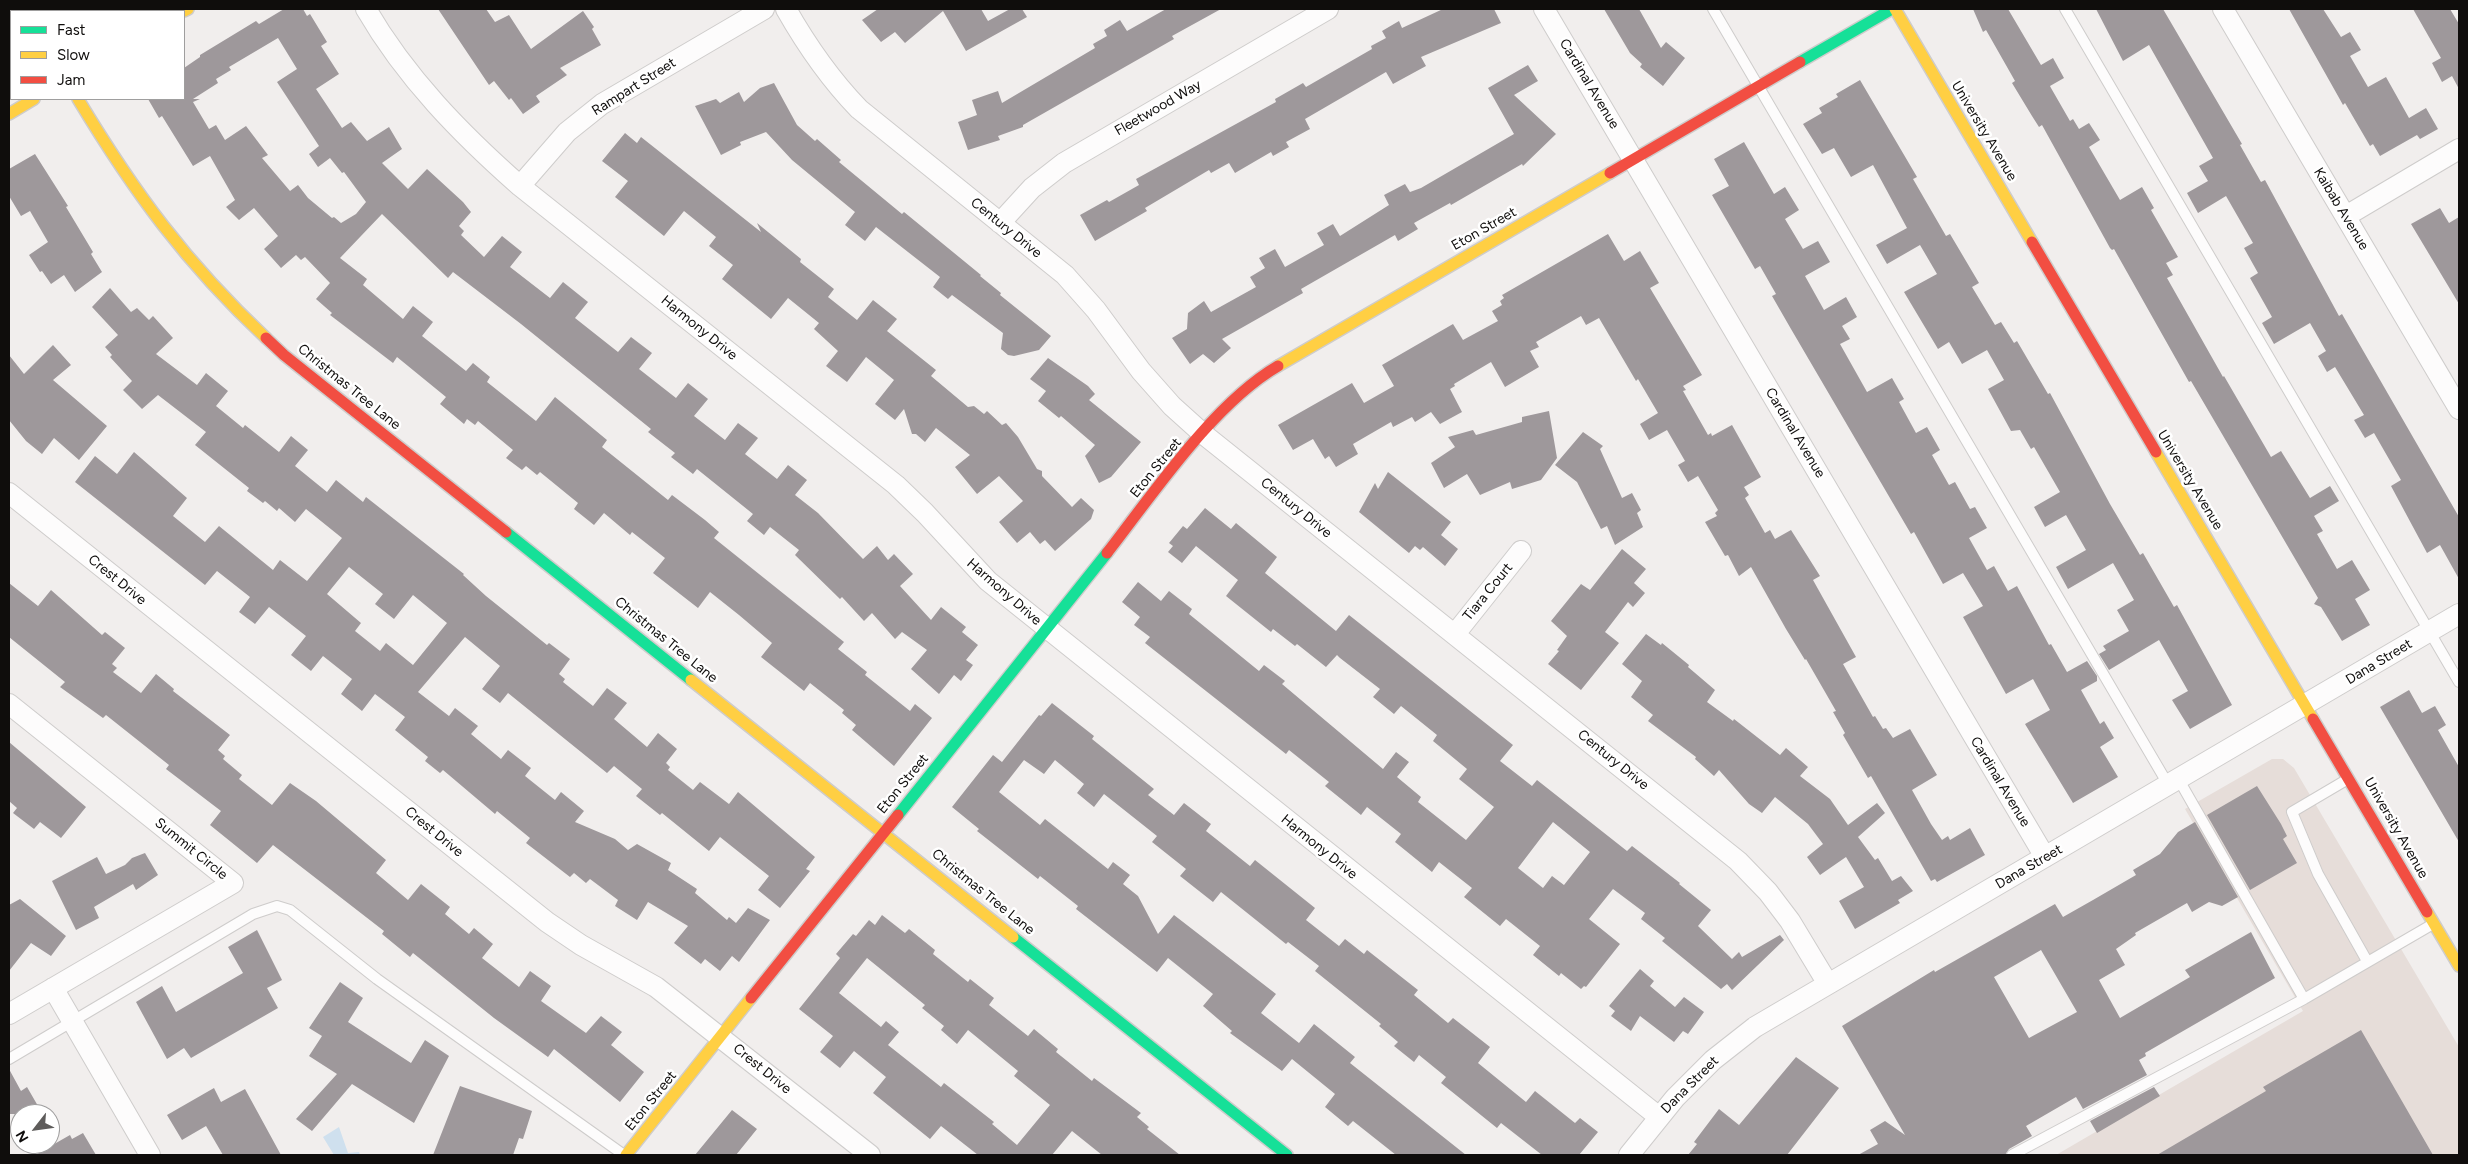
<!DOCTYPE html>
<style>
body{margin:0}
#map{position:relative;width:2468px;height:1164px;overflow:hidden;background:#f1eeed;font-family:Figtree,sans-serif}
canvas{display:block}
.frame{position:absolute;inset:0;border:10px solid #0f0d0c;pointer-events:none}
.legend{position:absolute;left:10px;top:10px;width:175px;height:90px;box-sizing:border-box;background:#fff;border:1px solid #9f9e9e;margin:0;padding:6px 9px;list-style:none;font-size:15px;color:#0f0d0c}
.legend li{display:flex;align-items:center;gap:10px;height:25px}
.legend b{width:25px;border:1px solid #9f9e9e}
.north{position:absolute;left:10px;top:1104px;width:50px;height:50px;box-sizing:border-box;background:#fff;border:1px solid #9f9e9e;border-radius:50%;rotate:240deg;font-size:14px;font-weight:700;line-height:20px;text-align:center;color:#0f0d0c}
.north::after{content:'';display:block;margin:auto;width:18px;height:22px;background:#5e5c5b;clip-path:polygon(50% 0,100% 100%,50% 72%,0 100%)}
</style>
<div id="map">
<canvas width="2468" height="1164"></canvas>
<div class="frame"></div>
<ul class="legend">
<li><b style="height:6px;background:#16e098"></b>Fast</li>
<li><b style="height:6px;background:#ffcf43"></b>Slow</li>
<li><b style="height:6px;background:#f24e42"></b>Jam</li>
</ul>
<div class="north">N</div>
</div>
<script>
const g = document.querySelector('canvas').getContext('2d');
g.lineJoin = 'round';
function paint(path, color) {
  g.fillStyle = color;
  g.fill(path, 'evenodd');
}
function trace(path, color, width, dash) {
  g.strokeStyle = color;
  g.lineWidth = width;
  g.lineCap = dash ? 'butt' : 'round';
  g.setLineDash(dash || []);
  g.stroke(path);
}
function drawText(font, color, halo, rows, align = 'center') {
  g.font = font + ' Figtree,sans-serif';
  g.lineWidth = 5;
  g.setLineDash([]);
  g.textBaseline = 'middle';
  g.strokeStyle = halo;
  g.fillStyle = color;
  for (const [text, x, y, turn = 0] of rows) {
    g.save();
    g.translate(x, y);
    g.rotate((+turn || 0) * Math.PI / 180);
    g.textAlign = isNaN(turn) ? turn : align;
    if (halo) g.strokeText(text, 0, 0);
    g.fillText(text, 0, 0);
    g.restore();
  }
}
const built = new Path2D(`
 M2272,759H2283L2294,768L2459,1047V1155H2056L2303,1011L2185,809Z`);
const water = new Path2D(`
 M339,1127L348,1153L359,1152L360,1155H334L323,1137Z`);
const building = new Path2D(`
 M284,9H303L307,16L310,14L327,42L321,46L339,74L316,89L342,128L351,122L367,141L389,127L402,149L382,163L408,189L427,169L463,202L471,212L459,226L464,231L461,235L484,257L502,236L522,252L510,267L550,298L563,282L588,302L575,318L618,352L631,337L652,353L639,369L676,398L688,383L708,399L694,416L725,440L738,423L758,438L745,454L777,479L788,465L807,480L795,495L818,513L863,559L877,546L888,560L894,554L913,574L900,586L931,620L941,607L966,627L962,632L978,645L966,660L973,665L961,681L954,675L939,694L911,669L927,650L902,632L895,639L872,613L864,621L842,597L840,599L795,555L799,550L770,527L764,535L747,521L753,514L697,469L693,474L671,457L675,453L648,432L651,429L521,324L453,272L448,278L382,214L340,258L367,279L363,285L403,319L413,306L433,322L422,336L466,371L473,363L490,377L487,382L536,421L555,397L607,440L602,447L668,500L672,495L705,520L719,532L714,538L844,642L838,649L867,672L865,675L910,711L915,704L932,718L894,766L852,730L856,725L842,713L844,710L810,683L804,691L761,657L772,643L739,615L710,592L698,608L653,573L665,558L632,532L630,535L604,513L594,525L574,509L578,503L540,472L537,475L526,466L522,470L506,458L513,450L478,421L475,425L467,419L464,424L440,404L446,397L397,357L393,363L330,315L332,313L316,299L330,283L305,257L301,260L296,255L281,268L264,249L278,236L254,208L239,220L226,207L235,200L210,156L193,166L162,116L159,118L148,99H184V68L200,57V55L256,21L259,24ZM278,38L297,69L277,82L319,146L309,154L318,167L330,158L342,173L344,172L366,202L356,214L341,223L334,217L332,218L308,198L298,185L290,191L262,158L268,155L246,126L225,140L216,125L209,129L193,102L200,99H193L218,83L216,79L231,70L229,67Z
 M438,9H486L495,22L509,15L531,49L583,11L594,27L592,29L601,45L560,68L567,75L536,96L540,102L523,114L511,98L509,100L494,81L489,85Z
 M878,9H981L988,21L1010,9H1022L1027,17L966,51L943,11L905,43L895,32L881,42L862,20Z
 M1166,9H1221L1172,36L1174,39L1023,125V127L998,136L1000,140L968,150L958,122L977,115L972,100L998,91L1002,103L1095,48L1093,44L1107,36L1104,30L1120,20L1127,31Z
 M1443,9H1494L1501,23L1421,57L1426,66L1393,84L1386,72L1305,119L1310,129L1286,142L1289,147L1273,156L1271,152L1235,173L1229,163L1211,173L1209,170L1145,208L1147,211L1095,241L1080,215L1107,200L1109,202L1139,185L1136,179L1276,102L1275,99L1303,83L1306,87L1372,49L1371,46L1386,38L1382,31L1399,21L1402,28Z
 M1604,9H1639L1661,48L1666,42L1685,58L1663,86L1640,67L1642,64L1630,53Z
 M1973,9H2008L2041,65L2053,58L2064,78L2050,86L2051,88L2070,121L2073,119L2079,129L2089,123L2100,140L2089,147L2120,200L2142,187L2154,208L2151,210L2178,257L2166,263L2173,275L2167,278L2223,377L2224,376L2271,457L2281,451L2310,498L2330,486L2339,501L2314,516L2323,531L2317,534L2337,569L2352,560L2370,590L2355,599L2370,625L2342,641L2321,607L2314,604L2318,598L2191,381L2189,382L2114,249L2112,250L2110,248L2042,125L2039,127L2032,116L2012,83L2015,81L1986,30L1983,32Z
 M2096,9H2163L2242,144L2240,145L2261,182L2265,180L2339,316L2342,314L2459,517V579L2440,545L2427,553L2391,486L2401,480L2374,433L2365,438L2354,420L2364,415L2335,367L2327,372L2318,356L2326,351L2310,323L2274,344L2262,323L2272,317L2250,278L2258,273L2244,248L2253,243L2226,196L2198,213L2187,193L2208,181L2199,166L2213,158L2149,45L2123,61Z
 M2289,9H2323L2341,37L2350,32L2361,50L2350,56L2368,87L2386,77L2409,118L2426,108L2438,129L2420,139L2417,135L2380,156L2373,144L2370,146L2345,103L2343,105L2338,96Z
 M2413,9H2450L2459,24V89L2452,76L2442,82L2432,63L2441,58Z
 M1528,65L1538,81L1514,95L1556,134L1523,166L1522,164L1451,205L1450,203L1414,223L1418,229L1398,241L1395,235L1301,289L1303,293L1222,339L1231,348L1214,363L1203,354L1190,364L1172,338L1187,329L1188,313L1204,301L1211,312L1256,287L1250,277L1265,268L1259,258L1275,249L1285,267L1324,245L1317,233L1333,224L1340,236L1389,205L1384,195L1405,184L1410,192L1421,188L1514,134L1488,88Z
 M1860,80L1917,177L1913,179L1946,236L1950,234L1979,283L1972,287L1995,325L2001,322L2014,343L2017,341L2048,394L2050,393L2110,504L2140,555L2143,553L2174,607L2177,605L2232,705L2190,729L2172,700L2188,691L2159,640L2109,670L2099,654L2106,650L2103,646L2129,631L2117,610L2134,600L2113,563L2068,589L2056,567L2086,550L2066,515L2045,527L2034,507L2060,492L2034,447L2031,449L2020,430L2011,431L1988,389L2004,380L1987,350L1962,364L1949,342L1938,349L1904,292L1937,274L1920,245L1887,264L1876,245L1907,228L1873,165L1851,177L1834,148L1822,154L1803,124L1822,113L1819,108L1838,97L1836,94Z
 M774,83L797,125L815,141L817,139L841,160L839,162L902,214L904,212L981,275L980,276L1001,293L1000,295L1051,336L1039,350L1014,356L1008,355L1001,349L1003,333L952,295L948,299L933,287L940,277L876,227L865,241L845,225L855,212L792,160L766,132L740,142L741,145L721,155L695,106L716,99L720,103L739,92L744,102L760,88Z
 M625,133L637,143L641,137L761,232L757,223L801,259L800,262L834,289L828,297L857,320L873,300L897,319L887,331L936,370L931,376L968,407L974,406L984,414L987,411L1002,425L1006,423L1018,437L1037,469L1042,471V476L1072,507L1081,498L1094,510L1091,519L1055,551L1045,540L1040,544L1030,532L1017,543L999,522L1023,501L999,476L977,494L955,467L970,455L936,428L925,442L916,434H912L904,409L895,420L875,404L894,380L866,357L847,382L826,366L838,351L814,329L819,323L788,298L771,319L722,279L733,265L709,246L716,237L684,211L664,236L615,197L628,181L602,161Z
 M1744,142L1774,194L1785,187L1799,210L1785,219L1803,249L1818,241L1830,262L1805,276L1824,310L1846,297L1857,317L1842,326L1850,339L1840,344L1867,392L1892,378L1904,399L1899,402L1916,433L1927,427L1940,450L1932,455L1949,485L1955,482L1970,509L1975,507L1987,528L1969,538L1987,570L1994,566L2008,591L2017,586L2049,645L2051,644L2067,672L2087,661L2097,676V681L2081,690L2100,724L2104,721L2114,738L2100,747L2118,777L2073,803L2025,724L2050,710L2033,679L2006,694L1963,617L1983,606L1963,573L1943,584L1914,532L1911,534L1791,329L1772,296L1776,294L1760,266L1755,269L1712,195L1729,186L1714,159Z
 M35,154L68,206L66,207L93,252L91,254L102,272L75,292L64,275L51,284L42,271L40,272L29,255L48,242L30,211L21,216L9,196V169Z
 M2440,208L2449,223L2459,217V304L2411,224Z
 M1608,234L1624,261L1640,251L1659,283L1650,288L1702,375L1683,386L1686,390L1683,391L1708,435L1711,433L1712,436L1732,425L1761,477L1744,487L1749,495L1745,498L1765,533L1770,530L1775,539L1791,530L1820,576L1813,580L1856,657L1843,664L1873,717L1875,716L1883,729L1886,728L1893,738L1910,729L1937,775L1912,790L1931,824L1942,840L1948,836L1950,840L1970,828L1985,855L1937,882L1935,879L1931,881L1871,776L1868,778L1843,735L1845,733L1833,712L1836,711L1806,659L1805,660L1786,629L1751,567L1739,576L1728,555L1725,556L1705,522L1717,516L1715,513L1718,510L1698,476L1688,482L1678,465L1685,461L1667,430L1649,440L1640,424L1658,413L1638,379L1636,381L1599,318L1586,325L1581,316L1536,342L1539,347L1530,351L1539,367L1505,387L1491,362L1454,384L1455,386L1450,389L1462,412L1440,424L1431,412L1415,422L1412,417L1393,427L1391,422L1353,444L1358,454L1336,467L1329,456L1325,459L1313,439L1293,450L1278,425L1352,383L1364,403L1394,386L1382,365L1453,324L1463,340L1498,321L1492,311L1502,305L1500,301L1504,298L1502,295Z
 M110,288L131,312L137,308L149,320L153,316L173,338L156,354L197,385L206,373L228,391L216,406L243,428L245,425L279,452L291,436L308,450L295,466L327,492L336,480L363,502L366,497L464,574L463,575L486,596L547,645L549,643L570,659L559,674L565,679L563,682L593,706L607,688L627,703L614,719L647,747L658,733L677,749L666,763L670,767L668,770L693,790L700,782L729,804L738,792L815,857L806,869L810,871L780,908L758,890L769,876L720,837L709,851L662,813L660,815L636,796L642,789L614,766L607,773L508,693L500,703L482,689L500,666L465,637L418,692L449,716L455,708L478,726L471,734L501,759L508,750L531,768L525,776L555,800L561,792L584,811L575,822L615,839L628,850L637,844L671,863L668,870L697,889L695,893L727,920L729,917L736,923L748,908L770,920L739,962L732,956L720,971L705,959L701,964L674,943L688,926L648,902L637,920L615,906L618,900L590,879L586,883L574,873L570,877L526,843L530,838L497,811L495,814L443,770L440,773L425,761L428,757L395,730L405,717L375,694L362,711L341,694L352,679L323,656L311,671L291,655L306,636L269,607L255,624L239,612L250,597L217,571L205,585L75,482L95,456L117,474L134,452L187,498L173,516L205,542L219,526L273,570L280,560L307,581L342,538L306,509L295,522L279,508L277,511L265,501L263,503L247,491L249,488L195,445L206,432L158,395L142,409L123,390L132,381L110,357L112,355L105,347L118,335L92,307ZM349,567L383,594L375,604L394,619L413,595L447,623L413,665L386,643L380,651L355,631L361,623L327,594Z
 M53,345L71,365L53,380L107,426L79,460L54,438L42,454L26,441L9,420V355L24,374Z
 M1048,358L1088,386L1095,394L1089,400L1141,442L1111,477L1099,483L1085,456L1095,445L1061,416L1059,418L1038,401L1046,391L1030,379Z
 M1549,411L1557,458L1541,480L1512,489L1510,482L1480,495L1467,474L1444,488L1431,463L1455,447L1448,437L1473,430L1476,435L1522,422V417Z
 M1583,432L1603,446L1600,449L1622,498L1632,493L1641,510L1637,513L1643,527L1615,545L1607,526L1601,529L1577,482L1555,465Z
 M1388,472L1451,522L1441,535L1458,549L1445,566L1423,547L1420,550L1415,546L1409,553L1359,512L1375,483L1378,489Z
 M1205,508L1231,529L1236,523L1277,557L1265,573L1336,631L1349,615L1513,745L1500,761L1532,786L1537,780L1627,851L1632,846L1680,883L1679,884L1711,910L1698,926L1732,959L1739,952L1742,957L1780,935L1784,940L1732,990L1727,984L1721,989L1662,941L1665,938L1641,919L1645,913L1613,889L1589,919L1620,944L1586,987L1584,986L1581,989L1561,973L1559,976L1533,955L1540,946L1506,919L1500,926L1464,897L1472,888L1439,862L1432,872L1395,842L1401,834L1367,807L1361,815L1325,786L1329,782L1289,750L1286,754L1145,643L1150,637L1134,625L1140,617L1122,602L1138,582L1161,601L1169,591L1192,609L1189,614L1259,671L1264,665L1285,681L1282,684L1383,769L1396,752L1409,762L1397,777L1421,797L1418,802L1466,840L1494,807L1459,779L1467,769L1433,741L1437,735L1401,706L1394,714L1373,697L1380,689L1340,658L1337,655L1326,667L1297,644L1295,646L1273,629L1271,632L1226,596L1238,580L1196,546L1182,563L1168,552L1173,546L1169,543L1183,526L1187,529ZM1553,822L1590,852L1564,885L1552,876L1543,888L1518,868Z
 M1622,549L1646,569L1634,583L1645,593L1633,607L1628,602L1605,632L1619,643L1581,690L1548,664L1559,651L1557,650L1567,636L1551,621L1581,584L1590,590Z
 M9,583L38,606L51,590L102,635L105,632L125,648L112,664L117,668L113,672L141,693L156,674L174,689L173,691L230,735L218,750L225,756L223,759L242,775L239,779L272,805L290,783L316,801L386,860L376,873L408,900L421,884L450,907L445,914L469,934L474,928L493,944L482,958L519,987L530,971L551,986L541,1001L586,1033L601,1016L622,1032L611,1045L644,1072L620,1102L554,1049L548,1057L494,1018L413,953L410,957L382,934L384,931L273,845L257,863L210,825L221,811L166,769L169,765L106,715L103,718L60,687L65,682L9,637Z
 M1646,634L1661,645L1662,643L1689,665L1688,667L1715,690L1707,702L1733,721L1734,719L1780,755L1786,748L1808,767L1800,776L1830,799L1848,825L1877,803L1885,813L1858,837L1875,860L1878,858L1892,881L1901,876L1913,891L1898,900L1900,903L1855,929L1839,901L1864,887L1846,857L1820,875L1807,857L1823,844L1808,824L1775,797L1762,813L1749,804L1719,770L1714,776L1695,759L1696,757L1648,721L1653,715L1631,697L1642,681L1622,664Z
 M2409,690L2422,713L2435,706L2446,725L2438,730L2459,767V842L2380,707Z
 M1052,703L1094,736L1092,739L1154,789L1148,795L1174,815L1184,803L1211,824L1206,831L1250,866L1255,860L1315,908L1306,920L1339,946L1345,939L1364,954L1367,950L1418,990L1414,995L1448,1023L1453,1018L1490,1047L1478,1063L1526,1102L1535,1091L1575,1123L1580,1118L1598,1132L1579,1155H1542L1501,1123L1497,1128L1441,1083L1446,1077L1419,1055L1414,1062L1394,1046L1398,1042L1379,1026L1381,1024L1315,971L1319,966L1288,942L1286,944L1221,892L1213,902L1180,876L1186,869L1152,842L1157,836L1104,794L1094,807L1077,793L1084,784L1055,760L1044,774L1024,760L999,792L1040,825L1045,819L1108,869L1113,862L1130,875L1123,884L1138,896L1158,934L1174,915L1276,994L1261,1013L1299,1043L1314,1024L1355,1057L1350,1063L1466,1155H1396L1353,1121L1348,1126L1325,1107L1335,1094L1292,1059L1282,1071L1230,1033L1232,1031L1203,1006L1213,994L1168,958L1157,972L1076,909L1078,906L1040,876L1038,879L977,831L979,829L952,807L993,755L1002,762L1039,715L1041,716Z
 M9,742L86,807L61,838L40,822L34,829L13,813L17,808L9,801Z
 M2257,786L2281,824L2287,836L2283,839L2297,863L2250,890L2207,815Z
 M2195,822L2238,897L2222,906L2209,902L2192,912L2187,903L2135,933L2136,935L2116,949L2125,965L2099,980L2120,1018L2190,977L2185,970L2251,932L2275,978L2145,1053L2146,1056L2139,1060L2147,1075L2083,1109L2076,1097L2026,1126L2032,1136L2009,1149L2005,1155H1858L1878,1144L1870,1130L1885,1121L1905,1135L1842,1026L1934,970L1935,972L2055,904L2063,917L2093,900L2136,875L2133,870L2160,854L2178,832ZM2041,950L2077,1012L2029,1038L1994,977Z
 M145,853L158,875L136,890L133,884L94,907L99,918L76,930L52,881L97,857L106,874L125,865L132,858Z
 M20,899L66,936L51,956L31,943L9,971V905Z
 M882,915L905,933L909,929L935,950L933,954L968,982L970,979L994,998L989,1005L1028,1036L1034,1029L1058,1049L1056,1052L1092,1081L1094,1078L1141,1113L1137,1117L1149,1127L1147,1129L1180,1155H1102L1072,1131L1052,1155H978L941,1126L930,1139L873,1093L886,1077L854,1051L840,1068L820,1052L833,1036L799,1009L840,958L836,954L853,934L856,936L869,920L875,925ZM867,958L925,1005L922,1008L944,1026L941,1030L957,1044L968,1030L1018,1071L1014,1076L1050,1105L1017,1145L992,1124L994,1122L944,1083L941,1087L888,1045L899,1032L886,1021L881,1027L839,993Z
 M257,930L282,980L267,988L278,1008L191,1058L184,1048L167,1059L136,1002L162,986L176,1012L243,973L228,947Z
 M1640,969L1654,981L1650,986L1675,1007L1684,997L1704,1012L1688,1034L1683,1031L1674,1042L1640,1016L1631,1031L1611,1016L1615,1011L1609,1006Z
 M340,982L363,998L348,1022L411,1063L425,1040L449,1056L414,1123L352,1084L312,1131L296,1119L337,1074L309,1056L322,1036L309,1028Z
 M2361,1030L2433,1155H2157L2266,1091L2263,1087Z
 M1796,1057L1839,1088L1787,1155H1688L1697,1144L1694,1142L1719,1109L1739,1125Z
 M9,1069L21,1091L27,1087L38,1106L24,1114H9Z
 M460,1086L532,1111L523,1139L519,1138L513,1155H433Z
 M2154,1087L2160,1096L2097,1133L2090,1121Z
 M214,1088L221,1102L245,1089L281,1155H223L206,1126L182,1140L167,1115Z
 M732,1110L757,1129L736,1155H695Z
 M83,1133L96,1155H35L70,1135L72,1139Z`);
const lane = new Path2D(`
 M1713,9L2169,786
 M2065,9L2459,682
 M2348,779L2292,812L2318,874L2367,961
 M2179,780L2304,999L2433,924
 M9,1059L253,914L277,906L290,910L377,979L624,1155
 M2012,1155L2304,999`);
const street = new Path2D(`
 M366,9C406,78 461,134 520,186L896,485L925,513L988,581L1659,1117
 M786,9C807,46 829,78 859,109L1065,275L1096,310L1141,371L1172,406L1202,433L1738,861L1768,892L1790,921L1828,984
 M1544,9L2045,857
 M2223,9L2459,409
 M520,186L567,132L602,104L764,9
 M2346,216L2459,149
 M1000,223L1032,188L1064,163L1328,9
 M9,493L547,922L581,945L656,987L870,1155
 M1455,634L1521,551
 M9,704L233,883L9,1014
 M53,988L150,1155
 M1629,1155L1675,1098L1713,1060L1755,1027L2459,614`);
const fast = new Path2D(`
 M26,9L27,11
 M1800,62L1892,9
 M506,532L691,680
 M898,815L1107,553
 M1013,937L1287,1155`);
const slow = new Path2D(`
 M1895,9L2032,242
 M184,11L188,9
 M78,99C134,192 186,263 266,338
 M9,114L34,99
 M1278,366L1610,173
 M2156,452L2313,719
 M691,680L1013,937
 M2427,912L2459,966
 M626,1155L751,998`);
const jam = new Path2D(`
 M1610,173L1800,62
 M2032,242L2156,452
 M266,338L284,355L506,532
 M1107,553C1153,494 1213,404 1278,366
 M2313,719L2427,912
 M751,998L898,815`);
const streetNames = [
 ["Cardinal Avenue",1589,84,59],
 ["Rampart Street",634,87,-32],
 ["Fleetwood Way",1158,108,-30],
 ["University Avenue",1984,131,59],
 ["Kaibab Avenue",2341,209,59],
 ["Century Drive",1006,228,39],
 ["Eton Street",1484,229,-30],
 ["Harmony Drive",699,328,39],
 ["Christmas Tree Lane",349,387,39],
 ["Cardinal Avenue",1795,433,59],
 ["Eton Street",1156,468,-51],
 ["University Avenue",2190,480,59],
 ["Century Drive",1296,508,39],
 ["Crest Drive",117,580,39],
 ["Harmony Drive",1004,592,41],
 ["Tiara Court",1488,592,-51],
 ["Christmas Tree Lane",666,640,39],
 ["Dana Street",2379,662,-31],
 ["Century Drive",1613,760,39],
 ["Cardinal Avenue",2000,782,59],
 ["Eton Street",903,784,-51],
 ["University Avenue",2396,828,60],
 ["Crest Drive",434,832,39],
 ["Harmony Drive",1319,847,39],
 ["Summit Circle",191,849,39],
 ["Dana Street",2029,867,-30],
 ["Christmas Tree Lane",983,892,39],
 ["Crest Drive",762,1069,39],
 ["Dana Street",1690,1085,-45],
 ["Eton Street",651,1101,-51]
];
paint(built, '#e6ddd9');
paint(water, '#cfe0ee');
paint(building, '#9e989b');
trace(lane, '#cecccb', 12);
trace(street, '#cecccb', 22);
trace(fast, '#cecccb', 14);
trace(slow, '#cecccb', 14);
trace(jam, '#cecccb', 14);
trace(lane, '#fdfcfc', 10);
trace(street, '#fdfcfc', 20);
trace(fast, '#16e098', 11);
trace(slow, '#ffcf43', 11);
trace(jam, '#f24e42', 11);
drawText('14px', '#0f0d0c', '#fff', streetNames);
</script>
